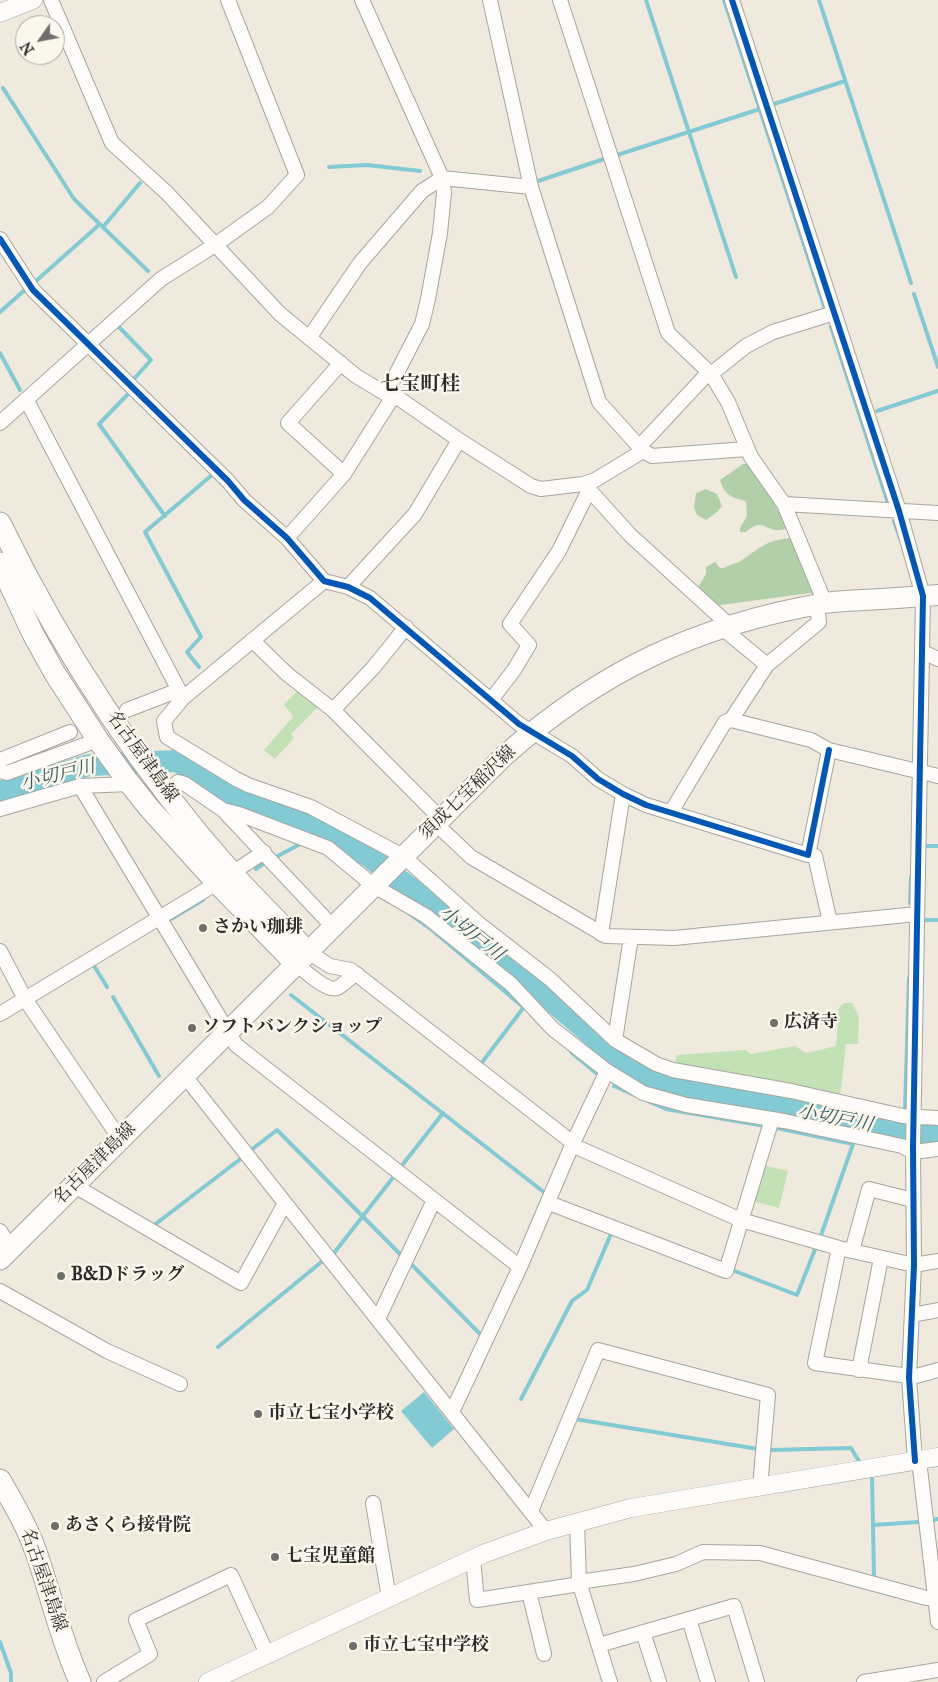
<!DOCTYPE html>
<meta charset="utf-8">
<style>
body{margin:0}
#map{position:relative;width:938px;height:1682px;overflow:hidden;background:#f0e9de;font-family:"IM FELL Great Primer",serif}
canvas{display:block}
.north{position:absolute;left:15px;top:15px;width:50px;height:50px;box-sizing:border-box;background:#fbf7ec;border:1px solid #a8a59f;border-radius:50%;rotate:237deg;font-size:14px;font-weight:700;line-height:20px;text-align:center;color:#2b2b2b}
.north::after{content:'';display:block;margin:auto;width:18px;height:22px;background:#706e6a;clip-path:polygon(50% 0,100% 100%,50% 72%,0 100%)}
</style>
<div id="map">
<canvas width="938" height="1682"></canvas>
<div class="north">N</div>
</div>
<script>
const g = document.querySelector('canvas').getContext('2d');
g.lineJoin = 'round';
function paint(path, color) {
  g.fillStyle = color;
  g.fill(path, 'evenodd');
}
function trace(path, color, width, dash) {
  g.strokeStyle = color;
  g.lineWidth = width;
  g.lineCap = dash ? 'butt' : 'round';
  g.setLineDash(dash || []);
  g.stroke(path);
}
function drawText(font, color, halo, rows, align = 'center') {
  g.font = font + ' "IM FELL Great Primer","Noto Serif JP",serif';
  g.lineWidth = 5;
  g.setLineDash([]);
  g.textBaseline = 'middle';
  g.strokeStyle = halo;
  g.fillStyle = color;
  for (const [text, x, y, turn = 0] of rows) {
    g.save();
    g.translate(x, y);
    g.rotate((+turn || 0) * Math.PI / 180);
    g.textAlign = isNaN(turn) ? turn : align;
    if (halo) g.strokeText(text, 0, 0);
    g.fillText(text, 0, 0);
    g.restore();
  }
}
const green = new Path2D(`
 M301,688L321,704L291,734L294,738L275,759L264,750L293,717L284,704Z
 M844,1003H852L859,1016L858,1044H846L840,1098L674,1067L677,1055L745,1050L751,1054L795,1046L806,1053L836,1046L839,1008Z
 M763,1165L788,1171L779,1208L752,1201Z`);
const forest = new Path2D(`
 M743,464H748L770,495L787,528C767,537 765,514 746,532H740V528L747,516L746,501C732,498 724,495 720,480Z
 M706,489L717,494L722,506L717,512L706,520L697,515L694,507L696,493Z
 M796,538L818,592L713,606L696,591L706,574V567L715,562L720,568H724C730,564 737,564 742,560C764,545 768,539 796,538Z`);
const water = new Path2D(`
 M424,1392L454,1429L432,1448L401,1411Z`);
const stream = new Path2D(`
 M646,0L736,277
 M724,0L824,306
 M819,0L911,283
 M3,88L74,199L148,271
 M774,104L845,81
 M614,156L760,109
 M329,167L367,165L420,171
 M536,185L535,182L607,158
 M103,227L140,183
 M36,281L100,224
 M914,294L938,367
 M0,312L27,288
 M117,325L151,360L133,380
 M831,327L888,503
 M0,353L20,390
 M130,392L99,424L165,516
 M877,411L938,391
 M894,521L900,538
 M199,667L187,652L201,637L145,532L212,475
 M307,831L314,823
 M926,846H938
 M276,857L302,843
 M256,869L266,862
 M910,903L911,877
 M410,914L431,929L522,1006
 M171,919L203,900
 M925,920H938
 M93,964L107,987
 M291,995L545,1193
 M113,997L159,1076
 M536,997L541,991
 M571,1052L596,1073
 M480,1065L524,1007
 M614,1086L666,1109L765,1126
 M905,1110L909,978
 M777,1128L853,1144L820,1238
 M855,1129L856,1123
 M251,1150L277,1130L400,1254
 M400,1168L443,1113
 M153,1226L243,1157
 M334,1253L395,1175
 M409,1262L481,1335
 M732,1270L797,1295L816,1247
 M218,1347L325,1259
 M521,1399L572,1301L587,1290L611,1234
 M575,1419L758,1449
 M769,1450L851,1448L860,1463
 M872,1477L873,1525L919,1522
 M933,1520L938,1519
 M873,1525L874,1578
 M0,1642L11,1673V1682`);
const river = new Path2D(`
 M0,792L89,765L177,761L234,797L314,823L371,858L514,968L624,1063L645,1077L673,1087L767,1103L887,1129L919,1134L938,1135`);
const minor = new Path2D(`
 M51,0L112,143L167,193L280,314L356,376L386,394L394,395L459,440L531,486L541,489L583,484L595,480L643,451
 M362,0L442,178L444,193L440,233L428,299L422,324L386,394
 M490,0L531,187L599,402L643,451L652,456L747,449
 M560,0L668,333L711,374L728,402L751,457L784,504L825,603
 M732,0L899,511L923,596L913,1147L914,1265L909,1378L915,1461
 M0,239L33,290L228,481L244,500L287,538L324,581L348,587L370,598L519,724L572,756L598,779L623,794L646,805L808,855L829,750
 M309,338L360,263L422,191L442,178L531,187
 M341,363L288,423L344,474
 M711,374L746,346L773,332L834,313
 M26,399L183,698
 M0,423L161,279L215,245L268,207L297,175L228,0
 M639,447L709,372
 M584,484L630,535L729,625
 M784,504L938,513
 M287,538L344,474L394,395
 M324,581L183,698L164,721L167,737L236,779L248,785L311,807L403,856L478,923L550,979L615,1040L656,1064L673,1070L791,1091L903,1116L938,1118
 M348,587L415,514L459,440
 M721,627L767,665L731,720L811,740L829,750L938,776
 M252,640L287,674L333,710L441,819
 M923,652L938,659
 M767,665L819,622L817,605
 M491,700L514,670L529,645L510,624L559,551L589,490
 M127,710L179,690
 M333,710L373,668L406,627
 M0,760L70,732
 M0,771L7,773L98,740
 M80,786L236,1045L520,1267
 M165,791L178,782L185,784L223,810L333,927
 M0,809L80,786L130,784
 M223,810L239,814L328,848L374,886L426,916L511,984L553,1029L607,1071L643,1093L686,1105L784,1121L902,1146L913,1152L938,1149
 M671,812L725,722L731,720
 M436,824L471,857L606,936L674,938L917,914
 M808,855L815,856L830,922
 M232,873L264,852
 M601,934L623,794
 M0,951L25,999L120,1139
 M308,952L330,966L351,970L573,1143
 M296,964C304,970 327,992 337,988C344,985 349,977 357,974
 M0,1014L217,883
 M615,1040L631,937
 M572,1145L741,1220L839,1248L914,1265L938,1261
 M73,1185L241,1283L285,1203L184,1075
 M285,1203L546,1531
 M549,1203L726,1271L772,1119
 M0,1231L11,1248
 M839,1248L815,1363L909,1376
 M852,1251L869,1189L913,1200
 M0,1291L107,1351L180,1384
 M912,1315L938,1310
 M378,1319L434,1200
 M859,1370L881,1258
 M909,1378L938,1370
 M452,1412L520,1267L573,1143L607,1071
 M919,1460L938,1622
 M373,1503L389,1598
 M531,1511L598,1350L768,1395L760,1487
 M577,1522L579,1582L610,1682
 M473,1559L477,1600L580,1584
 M579,1582L634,1574L676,1564L703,1552L760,1553L926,1598L938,1597
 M529,1592L544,1654
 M689,1619L708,1682
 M643,1632L659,1682
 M599,1645L734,1606L757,1682
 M104,1682L150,1654L136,1620L231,1575L267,1654
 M864,1682L938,1670`);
const tertiary = new Path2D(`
 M0,13L33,0
 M208,1682L483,1554L546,1531L631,1508L938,1457`);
const secondary = new Path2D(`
 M308,952L504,756C601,670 698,625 825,603C837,601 850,601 862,600C888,599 913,597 938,595`);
const primary = new Path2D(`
 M0,523C61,649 139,768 232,873C256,900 283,926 308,952L0,1259
 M0,563L32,632L54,672L98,740L126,779L150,809L217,883L296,964
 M0,1480C13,1503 27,1526 36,1552C51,1595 61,1640 80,1682`);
const cycleway = new Path2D(`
 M732,0L899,511L923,596L913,1147L914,1265L909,1378L915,1461
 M0,239L33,290L228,481L244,500L287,538L324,581L348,587L370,598L519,724L572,756L598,779L623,794L646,805L808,855L829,750`);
const markers = [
 [203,928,5,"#706e6a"],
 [774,1023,5,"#706e6a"],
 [192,1028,5,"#706e6a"],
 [61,1276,5,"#706e6a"],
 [258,1414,5,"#706e6a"],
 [55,1526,5,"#706e6a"],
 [275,1557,5,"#706e6a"],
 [353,1646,5,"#706e6a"]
];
const streetNames = [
 ["名古屋津島線",142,757,54],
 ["須成七宝稲沢線",468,793,-44],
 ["名古屋津島線",95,1164,-45],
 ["名古屋津島線",43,1580,71]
];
const poiNames = [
 ["さかい珈琲",213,928],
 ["広済寺",784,1023],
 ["ソフトバンクショップ",202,1028],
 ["B&Dドラッグ",71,1276],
 ["市立七宝小学校",268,1414],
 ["あさくら接骨院",65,1526],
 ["七宝児童館",285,1557],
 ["市立七宝中学校",363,1646]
];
const waterNames = [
 ["小切戸川",58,776,-14],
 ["小切戸川",471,934,38],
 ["小切戸川",835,1119,11]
];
const quarterNames = [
 ["七宝町桂",420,385]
];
paint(green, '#c2e2b5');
paint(forest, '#b1d0a9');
paint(water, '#82cad4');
trace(stream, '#82cad4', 4);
trace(river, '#82cad4', 22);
trace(minor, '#a8a59f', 16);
trace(tertiary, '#a8a59f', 19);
trace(secondary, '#a8a59f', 22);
trace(primary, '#a8a59f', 23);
trace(minor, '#fdfcfa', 14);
trace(tertiary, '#fdfcfa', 18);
trace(secondary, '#fdfcfa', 20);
trace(primary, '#fdfcfa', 21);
trace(cycleway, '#0057b8', 6);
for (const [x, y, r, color] of markers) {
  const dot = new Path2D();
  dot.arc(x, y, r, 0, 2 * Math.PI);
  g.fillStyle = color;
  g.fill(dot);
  trace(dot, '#fbf7ec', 2);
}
drawText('18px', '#2b2b2b', '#fbf7ec', streetNames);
drawText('bold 18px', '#2b2b2b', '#fbf7ec', poiNames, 'left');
drawText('italic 19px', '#395e65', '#fbf7ec', waterNames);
drawText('bold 20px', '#2b2b2b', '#fbf7ec', quarterNames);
</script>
